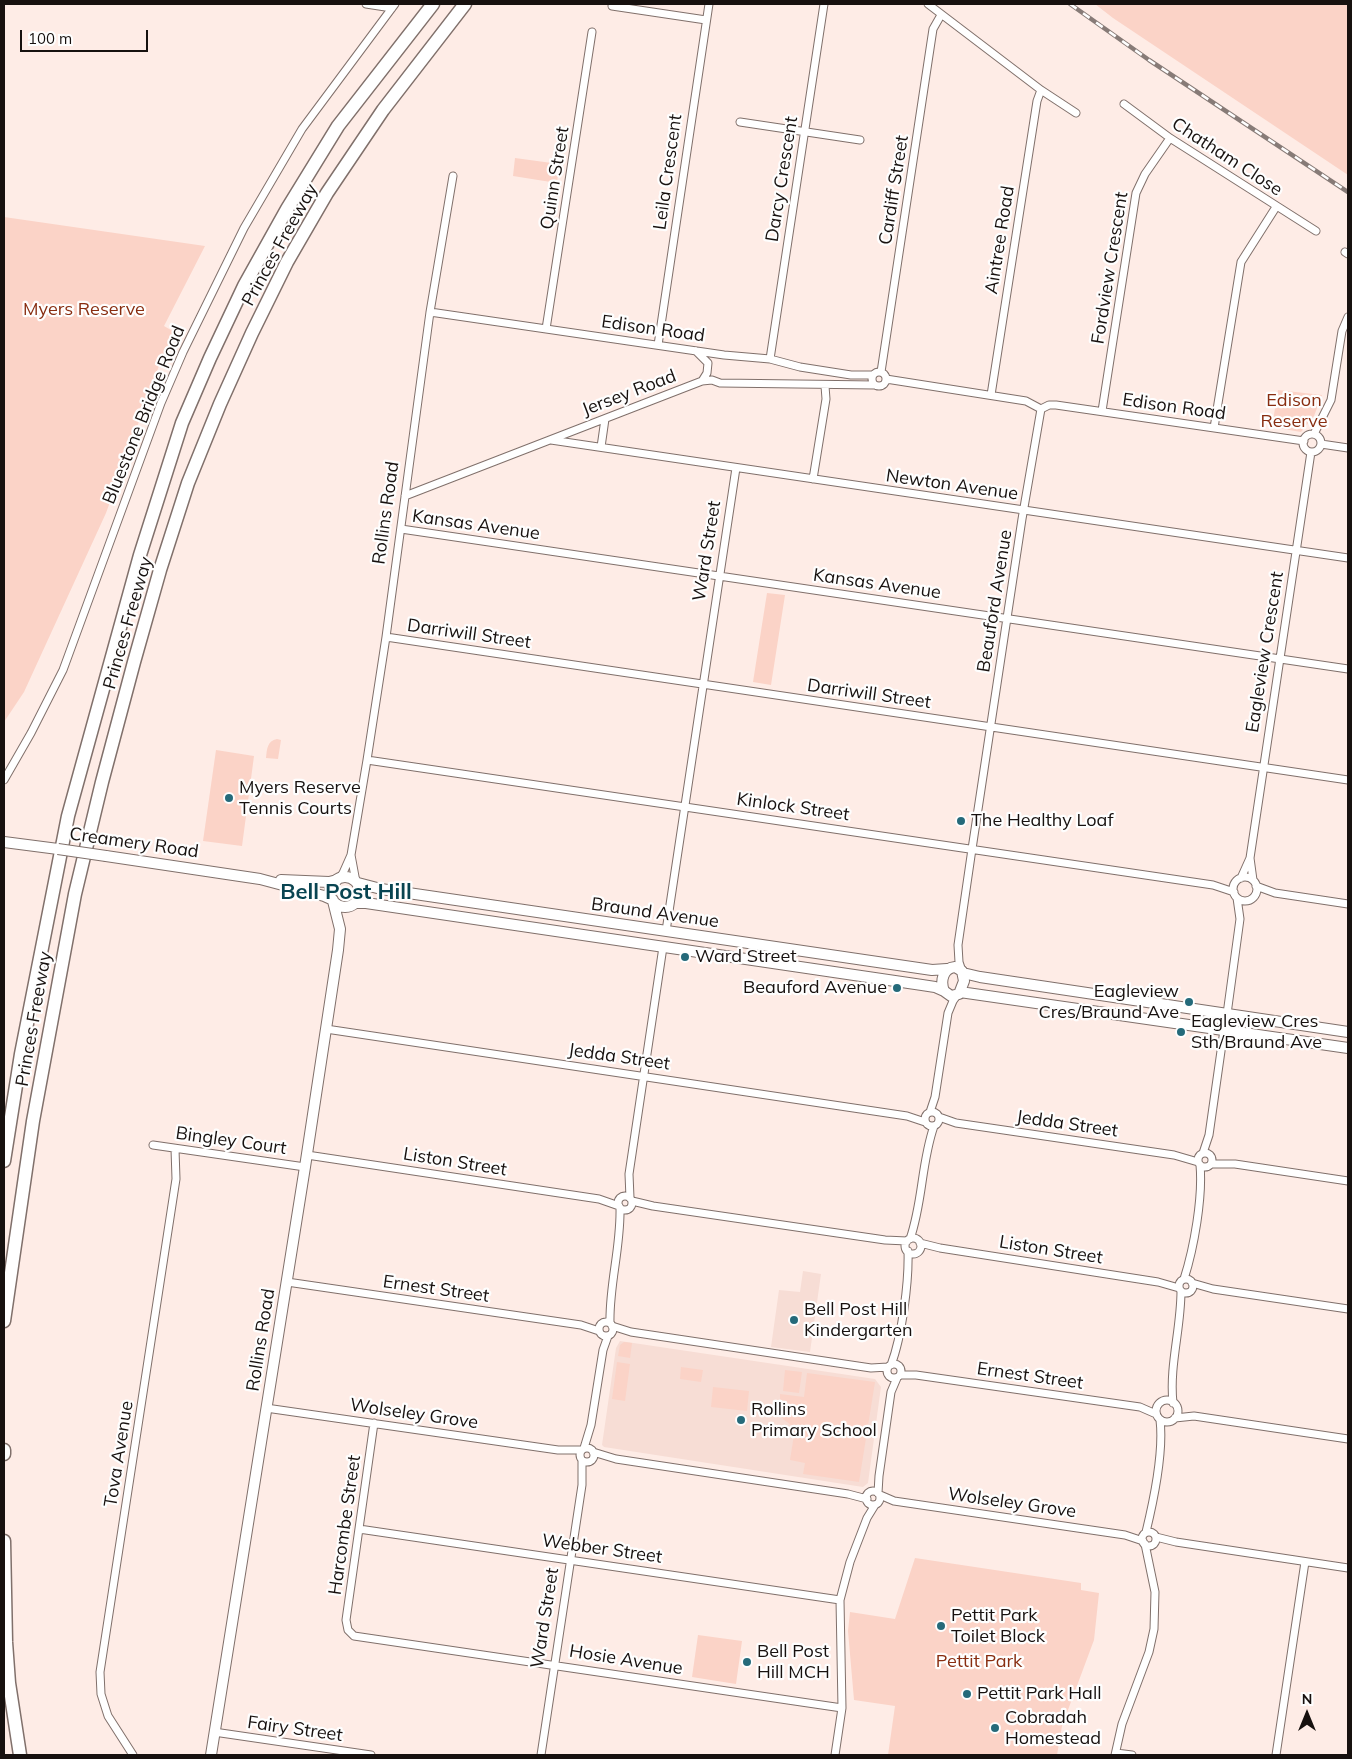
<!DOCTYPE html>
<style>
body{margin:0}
#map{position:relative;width:1352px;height:1759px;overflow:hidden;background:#feece6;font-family:Mulish,sans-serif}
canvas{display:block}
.frame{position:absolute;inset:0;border:5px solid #17110f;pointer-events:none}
.north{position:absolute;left:1282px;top:1689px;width:50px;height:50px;-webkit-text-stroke:4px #fefefe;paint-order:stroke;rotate:0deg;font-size:14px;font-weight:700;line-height:20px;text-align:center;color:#17110f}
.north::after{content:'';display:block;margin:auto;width:18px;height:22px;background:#17110f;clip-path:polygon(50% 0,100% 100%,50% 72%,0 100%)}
.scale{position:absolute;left:20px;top:30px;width:128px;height:22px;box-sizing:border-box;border:2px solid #17110f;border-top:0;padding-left:6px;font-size:15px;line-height:18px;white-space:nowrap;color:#17110f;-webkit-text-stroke:4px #fefefe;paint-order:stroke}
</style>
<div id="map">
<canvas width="1352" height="1759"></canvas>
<div class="frame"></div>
<div class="north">N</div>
<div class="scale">100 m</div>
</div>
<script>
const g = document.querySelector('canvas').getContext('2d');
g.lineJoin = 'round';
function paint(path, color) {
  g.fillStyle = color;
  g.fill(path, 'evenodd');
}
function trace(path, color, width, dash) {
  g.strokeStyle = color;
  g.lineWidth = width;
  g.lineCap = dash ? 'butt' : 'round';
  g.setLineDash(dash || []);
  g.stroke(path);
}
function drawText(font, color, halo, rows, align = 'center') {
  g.font = font + ' Mulish,sans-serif';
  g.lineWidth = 4.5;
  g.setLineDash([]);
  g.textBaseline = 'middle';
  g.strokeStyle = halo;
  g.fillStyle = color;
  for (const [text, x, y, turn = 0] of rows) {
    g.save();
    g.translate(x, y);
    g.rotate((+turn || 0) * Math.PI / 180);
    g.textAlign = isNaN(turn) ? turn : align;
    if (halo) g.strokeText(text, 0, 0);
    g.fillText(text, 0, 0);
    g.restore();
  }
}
const built = new Path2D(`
 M803,1271L821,1274L810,1352L771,1347L779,1290L800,1292Z
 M620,1341L875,1379L881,1387L880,1394L868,1483L863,1487L604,1447L602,1445L616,1348Z`);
const green = new Path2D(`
 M1095,4H1348V175L1113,18Z
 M515,158L559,164L557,183L513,176Z
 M4,217L205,246L164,326L176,333L160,363L106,513L24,692L4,722Z
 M1278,390L1322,395L1314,416L1301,432L1272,427Z
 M767,593L785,595L771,685L753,682Z
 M277,739L281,740L278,759L266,758C267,749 267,741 277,739Z
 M216,750L254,756L242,846L203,841Z
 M624,1342L632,1343L630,1358L618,1356L620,1345Z
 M617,1362L630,1364L625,1401L612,1399Z
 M681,1367L703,1370L701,1382L680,1379Z
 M785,1370L802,1372L799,1393L783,1391Z
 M807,1373L875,1382L859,1482L803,1474L805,1463L790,1460L794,1435L791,1425L783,1419L780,1411V1394L804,1397Z
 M713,1387L749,1391L747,1411L711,1407Z
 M915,1558L1081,1583V1590L1099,1593L1094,1640L1062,1726L1057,1755H888L895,1706L854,1700L848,1631L850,1612L895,1619Z
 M698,1635L742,1641L736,1684L692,1677Z`);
const street = new Path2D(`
 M366,4L392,8
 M928,4L1041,90L1076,113
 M612,6L706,20
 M1124,104L1170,138L1316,231
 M740,122L860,140
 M1345,252L1348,254
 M430,312L724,355L770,359L800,367L851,375H872
 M546,329L592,32
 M658,345L709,4
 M696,351L708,363L707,373L702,381
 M770,359L824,4
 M872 379a7 7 0 1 1 14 0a7 7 0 1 1-14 0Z
 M881,372L933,29L941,15
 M886,379L1026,401L1041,409L1022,519L972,849L958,945L959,962L962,971
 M991,395L1037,101L1041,90
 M1041,409L1049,405H1056L1304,441
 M1102,411L1136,193L1145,174L1170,138
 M1214,428L1241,262L1276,207
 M1314,434L1331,400L1342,331L1348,317
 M1303 443a9 9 0 1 1 18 0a9 9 0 1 1-18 0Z
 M551,440L1348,558
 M1321,444L1348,448
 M601,447L605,419
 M813,479L826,399L825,386
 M405,496L702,381L712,380L720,383L875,385
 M401,529L1348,669
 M386,637L1348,780
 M367,760L1213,885L1234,892
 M4,780L31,733L63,670L161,403L183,352L244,228L302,129L395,4
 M351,855L356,882
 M1233 889a12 12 0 1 1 24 0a12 12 0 1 1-24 0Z
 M1241,878L1250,858
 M339,879L343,873L351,855L367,760L386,637L430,312L453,176
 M1253,880L1250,858L1311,452
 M1256,886L1275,893L1348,904
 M666,931L736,468
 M1227,1014L1240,919L1237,898
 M326,1029L907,1116L925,1122
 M925 1119a7 7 0 1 1 14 0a7 7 0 1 1-14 0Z
 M930,1112L935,1097L948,1013L953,1001L958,994
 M939,1117L956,1123L1174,1155L1198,1162
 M153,1145L305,1167
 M1198 1160a7 7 0 1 1 14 0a7 7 0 1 1-14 0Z
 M1203,1153L1209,1135L1224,1030
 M307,1155L599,1199L619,1206
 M1211,1164H1235L1348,1181
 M618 1203a7 7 0 1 1 14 0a7 7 0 1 1-14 0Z
 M630,1198L629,1174L663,947
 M632,1201L653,1206L885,1240L907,1241
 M905 1246a8 8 0 1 1 16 0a8 8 0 1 1-16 0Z
 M910,1239C923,1202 921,1163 934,1126
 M920,1243L940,1248L1158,1282L1179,1288
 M1179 1286a7 7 0 1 1 14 0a7 7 0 1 1-14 0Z
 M1184,1279C1194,1248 1203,1197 1200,1165
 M287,1282L581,1325L599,1331
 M1192,1283L1213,1289L1348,1309
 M599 1329a7 7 0 1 1 14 0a7 7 0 1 1-14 0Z
 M610,1323C609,1285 621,1247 620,1208
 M612,1326L631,1332L871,1368L888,1367
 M887 1371a7 7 0 1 1 14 0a7 7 0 1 1-14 0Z
 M891,1365C902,1336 909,1282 908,1251
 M900,1375H916L1140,1407L1156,1414
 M1156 1411a11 11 0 1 1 22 0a11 11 0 1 1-22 0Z
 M1173,1403C1169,1366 1181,1329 1181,1291
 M266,1408L558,1450H581
 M1175,1418L1194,1416L1348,1439
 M374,1423L346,1620L348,1630L354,1636L842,1708
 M580 1455a7 7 0 1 1 14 0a7 7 0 1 1-14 0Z
 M584,1448L591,1425L603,1350L608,1336
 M593,1452L616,1459L848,1494L867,1499
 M866 1498a7 7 0 1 1 14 0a7 7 0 1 1-14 0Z
 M878,1493L879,1476L891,1392L897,1378
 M880,1495L894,1501L1125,1535L1143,1541
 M359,1529L840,1600
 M1142 1539a7 7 0 1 1 14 0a7 7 0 1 1-14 0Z
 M1146,1532C1154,1499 1164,1453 1160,1420
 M1156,1537L1176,1542L1348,1568
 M214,1732L371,1755
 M1116,1753L1132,1755
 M133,1755L108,1716L101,1694L100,1672L176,1179L175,1149
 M541,1755L582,1485V1461
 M835,1755L842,1708L840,1600L850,1562L867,1518L875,1505
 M1115,1755L1122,1724L1149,1652L1154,1629L1155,1592L1145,1544
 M1276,1755L1305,1562`);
const secondary = new Path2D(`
 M4,842L58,849
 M106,856L260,879L324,896L333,900
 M330 892a15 15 0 1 1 30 0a15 15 0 1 1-30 0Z
 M281,880L329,882L337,880
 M358,883L381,889L932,970L947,969
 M355,903H366L922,985L935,987L944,991
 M955,967L962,971L964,981L959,994L951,996L944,991C940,981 943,968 955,967Z
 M963,973L980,977L1348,1032
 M960,992L1348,1048
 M211,1755L305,1167L338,950L340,929L333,901`);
const highway = new Path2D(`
 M4,1161L21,1054L68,816L140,555L182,423L210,358L244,286L287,209L338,126L433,4
 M4,1321L33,1121L75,894L102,782L134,662L160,570L188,483L220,404L252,333L287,262L327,193L383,110L465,4
 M4,1450V1454
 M4,1541L6,1642L9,1683L20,1755`);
const rail = new Path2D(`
 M1070,4L1149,60L1348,192`);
const secondaryBridge = new Path2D(`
 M58,849L106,856`);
const markers = [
 [229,798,5,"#256a7a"],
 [961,821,5,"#256a7a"],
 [685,957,5,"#256a7a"],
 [897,988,5,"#256a7a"],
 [1189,1002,5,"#256a7a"],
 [1181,1032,5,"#256a7a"],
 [794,1320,5,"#256a7a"],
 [741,1420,5,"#256a7a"],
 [941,1626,5,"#256a7a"],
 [747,1662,5,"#256a7a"],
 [967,1694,5,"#256a7a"],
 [995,1728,5,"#256a7a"]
];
const streetNames = [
 ["Chatham Close",1227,157,33],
 ["Leila Crescent",668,172,-82],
 ["Quinn Street",555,178,-81],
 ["Darcy Crescent",782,179,-81],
 ["Cardiff Street",894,190,-81],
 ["Aintree Road",1000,240,-81],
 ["Princes Freeway",280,245,-61],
 ["Fordview Crescent",1110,268,-81],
 ["Edison Road",653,329,8],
 ["Jersey Road",629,393,-21],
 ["Edison Road",1174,407,8],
 ["Bluestone Bridge Road",144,415,-68],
 ["Newton Avenue",952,485,8],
 ["Rollins Road",386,513,-82],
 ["Kansas Avenue",476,525,8],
 ["Ward Street",707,551,-81],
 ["Kansas Avenue",877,584,8],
 ["Beauford Avenue",995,601,-81],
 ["Princes Freeway",128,623,-74],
 ["Darriwill Street",469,634,8],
 ["Eagleview Crescent",1265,652,-81],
 ["Darriwill Street",869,694,8],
 ["Kinlock Street",793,807,8],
 ["Creamery Road",134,843,8],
 ["Braund Avenue",655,913,8],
 ["Princes Freeway",34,1019,-80],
 ["Jedda Street",619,1057,8],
 ["Jedda Street",1067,1124,8],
 ["Bingley Court",231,1141,8],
 ["Liston Street",455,1162,9],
 ["Liston Street",1051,1250,9],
 ["Ernest Street",436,1289,8],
 ["Rollins Road",261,1340,-81],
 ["Ernest Street",1030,1376,8],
 ["Wolseley Grove",414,1414,8],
 ["Tova Avenue",119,1454,-81],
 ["Wolseley Grove",1012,1503,8],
 ["Harcombe Street",345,1525,-82],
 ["Webber Street",602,1549,8],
 ["Ward Street",545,1618,-81],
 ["Hosie Avenue",626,1660,9],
 ["Fairy Street",295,1729,8]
];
const parkNames = [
 ["Myers Reserve",84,310],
 ["Edison",1294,401],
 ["Reserve",1294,422],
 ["Pettit Park",979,1662]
];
const poiNames = [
 ["Myers Reserve",239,788],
 ["Tennis Courts",239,809],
 ["The Healthy Loaf",971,821],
 ["Ward Street",695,957],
 ["Beauford Avenue",887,988,"right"],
 ["Eagleview",1179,992,"right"],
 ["Cres/Braund Ave",1179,1013,"right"],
 ["Eagleview Cres",1191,1022],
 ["Sth/Braund Ave",1191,1043],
 ["Bell Post Hill",804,1310],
 ["Kindergarten",804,1331],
 ["Rollins",751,1410],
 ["Primary School",751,1431],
 ["Pettit Park",951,1616],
 ["Toilet Block",951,1637],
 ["Bell Post",757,1652],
 ["Hill MCH",757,1673],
 ["Pettit Park Hall",977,1694],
 ["Cobradah",1005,1718],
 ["Homestead",1005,1739]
];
const districtNames = [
 ["Bell Post Hill",346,892]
];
paint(built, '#f7ddd5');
paint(green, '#fbd3c7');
trace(street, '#80706b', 9);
trace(secondary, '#80706b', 12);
trace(highway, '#80706b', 15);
trace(street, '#fff', 7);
trace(secondary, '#fff', 10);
trace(highway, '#fff', 12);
trace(rail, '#877b77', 4.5);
trace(rail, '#fefefe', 2.5, [8]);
trace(secondaryBridge, '#80706b', 12, []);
trace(secondaryBridge, '#fff', 10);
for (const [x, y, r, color] of markers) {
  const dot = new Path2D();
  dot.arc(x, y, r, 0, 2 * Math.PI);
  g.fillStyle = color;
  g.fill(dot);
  trace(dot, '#fefefe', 2);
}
drawText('18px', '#17110f', '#fefefe', streetNames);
drawText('18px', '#882d10', '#fefefe', parkNames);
drawText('18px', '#17110f', '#fefefe', poiNames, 'left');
drawText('bold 22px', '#084451', '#fefefe', districtNames);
</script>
